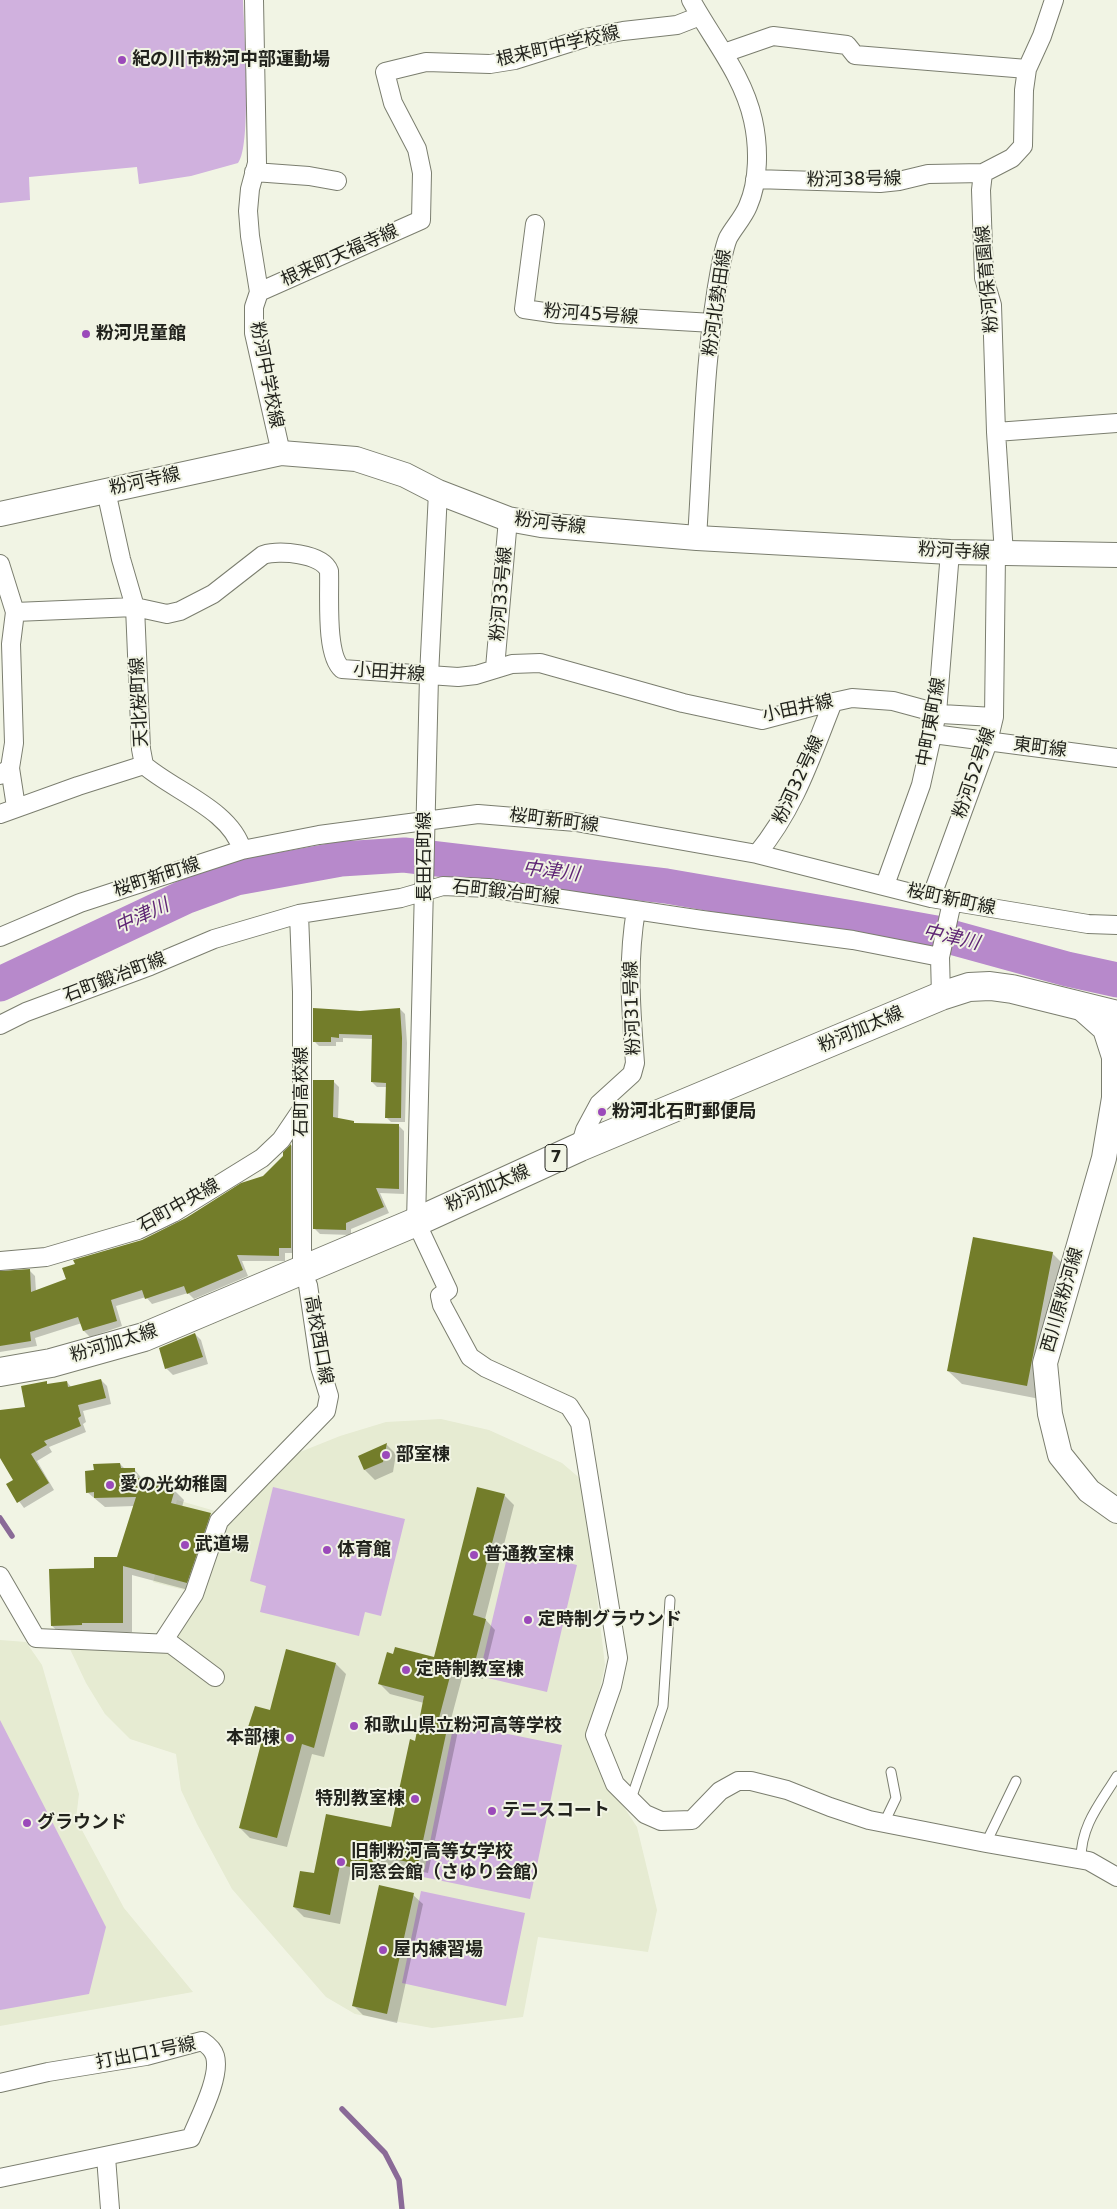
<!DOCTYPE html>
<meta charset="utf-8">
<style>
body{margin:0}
canvas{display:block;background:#f1f4e4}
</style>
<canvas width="1117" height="2209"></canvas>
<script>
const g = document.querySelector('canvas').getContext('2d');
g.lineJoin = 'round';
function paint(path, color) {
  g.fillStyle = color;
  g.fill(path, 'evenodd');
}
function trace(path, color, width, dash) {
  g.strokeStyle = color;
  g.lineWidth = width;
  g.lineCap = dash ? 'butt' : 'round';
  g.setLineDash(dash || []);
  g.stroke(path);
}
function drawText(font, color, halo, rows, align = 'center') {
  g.font = font + ' "DejaVu Sans","Noto Sans JP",sans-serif';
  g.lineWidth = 4;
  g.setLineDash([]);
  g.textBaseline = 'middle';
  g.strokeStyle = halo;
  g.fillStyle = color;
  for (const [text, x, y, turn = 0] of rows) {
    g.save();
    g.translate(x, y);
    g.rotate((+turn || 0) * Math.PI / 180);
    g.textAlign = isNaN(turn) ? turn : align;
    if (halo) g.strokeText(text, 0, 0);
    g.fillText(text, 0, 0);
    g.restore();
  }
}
const built = new Path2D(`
 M441,1419L489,1430L562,1463L583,1481L605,1665L589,1738L610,1786L637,1827L657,1910L648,1952L538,1937L523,2017L432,2028L355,2014L326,1997L232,1889L197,1824L181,1790L176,1754L130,1739L105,1714L86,1683L69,1647L156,1636L171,1616L188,1591L153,1582L177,1500L229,1515L290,1456L340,1436L386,1422Z
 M0,1640L26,1642L42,1665L79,1794L76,1819L124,1908L193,1992L0,2026Z`);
const green = new Path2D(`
 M0,0H243C244,28 252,147 238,163L191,176L139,184L137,167L29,177L30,200L0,203Z
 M273,1487L405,1519L381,1616L365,1612L359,1636L260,1612L266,1586L250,1581Z
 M509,1549L577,1565L547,1692L479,1676Z
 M0,1720L106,1927L89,1994L0,2010Z
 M454,1723L562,1745L530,1899L423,1877Z
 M421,1891L525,1913L506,2006L402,1983Z`);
const shadow = new Path2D(`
 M400,1009L405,1014L407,1043L405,1122H391L386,1117L387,1087H377L372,1082L373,1039L343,1038V1042H336V1046H319L314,1041L360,1012Z
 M333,1081L339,1087L338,1120L356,1124L398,1125L404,1131V1194L380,1193L389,1213L351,1229V1235L320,1234L314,1228Z
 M291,1145L297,1151V1253H285V1261H242L248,1276L194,1299L188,1293L152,1304L146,1297L116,1306L122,1326L90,1337L84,1331L82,1323L35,1338L37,1346L0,1352V1273L29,1270L35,1276L36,1291L67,1280L264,1177L284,1157L285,1153Z
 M1052,1253L1065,1266L1040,1399L962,1384L948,1371Z
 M195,1334L201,1340L208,1364L173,1375L166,1368Z
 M101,1380L107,1386L111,1404L83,1411L86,1422L83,1424L86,1432L49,1447L52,1452L37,1461L54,1490L24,1508L7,1485L15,1480L0,1455V1411L27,1408L46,1383L49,1385L67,1382L72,1388Z
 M387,1445L396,1454L393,1472L375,1480L365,1470L359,1456Z
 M120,1464L125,1469H134L144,1481L174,1490L184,1500L182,1507L210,1515L220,1524L196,1592L132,1575V1632H91L62,1635L52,1626L95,1569L118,1559L134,1506L105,1507L87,1492Z
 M504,1495L514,1505L485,1619L495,1630L483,1679L463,1674L450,1723L458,1731L428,1873L384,1864L381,1880L350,1874L340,1924L304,1917L294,1907L315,1875L392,1829L416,1742L424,1703L390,1694L380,1684L434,1658Z
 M336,1664L346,1674L324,1757L312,1754L287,1847L250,1838L240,1828L264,1738L260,1737L250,1727Z
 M413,1895L423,1904L397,2023L363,2015L353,2005Z`);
const stream = new Path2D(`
 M0,1518L12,1536
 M342,2109L385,2153L399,2180L402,2209`);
const river = new Path2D(`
 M0,984L187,896L236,878L341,859L404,855L666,886L858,919L936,933L1067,969L1117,980`);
const building = new Path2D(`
 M313,1008L360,1011L400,1008L402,1038L401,1118H385L386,1083L371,1082L372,1035L339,1034V1038L331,1037V1042H313Z
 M313,1080H334L333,1117L354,1121V1123L399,1124V1189L376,1188L384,1207L346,1223V1230L313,1229Z
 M291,1144V1248H279V1256L237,1255L243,1270L187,1294L184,1286L145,1299L142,1290L111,1300L117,1321L83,1331L78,1317L30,1332L31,1341L0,1346V1271L30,1269L31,1292L66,1279L62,1268L75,1264L73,1260L142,1240L186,1218L241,1183L263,1176L283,1156V1152Z
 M973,1237L1053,1252L1027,1386L947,1371Z
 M195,1333L203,1357L165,1369L159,1348Z
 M101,1379L106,1398L78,1405L81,1416L78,1418L81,1426L44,1441L47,1445L31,1454L49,1483L17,1503L6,1484L13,1480L0,1458V1410L25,1407L21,1386L47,1381V1384L67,1381L68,1387Z
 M387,1443L383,1462L364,1470L358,1456Z
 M120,1463L121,1468H135V1477L175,1489L171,1503L211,1513L187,1583L123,1566V1623H82V1625L51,1626L49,1569L94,1568V1557H117L136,1497L94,1498V1492L86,1493L85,1471L94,1470L93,1464Z
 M477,1487L505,1494L473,1615L486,1619L473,1670L453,1665L439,1718L449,1720L418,1864L374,1855L371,1871L340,1865L330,1915L293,1907L300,1871L314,1873L326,1814L391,1827L410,1739L415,1741L424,1696L378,1684L387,1652L393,1654L395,1647L434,1657Z
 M286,1649L336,1663L314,1748L302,1744L277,1838L239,1828L264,1732L248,1727L255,1706L270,1710Z
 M379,1885L414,1893L387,2014L352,2006Z`);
const lane = new Path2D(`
 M631,1799L663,1706L670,1600
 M884,1823L896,1798L891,1772
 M986,1843L1016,1781
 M1081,1859C1081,1825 1100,1804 1117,1776`);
const street = new Path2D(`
 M254,0L257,163L250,189L248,211L250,236L259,292L254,307V333L281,453
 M691,0C713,40 743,75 753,120C759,147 759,181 748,206C743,218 734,227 728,238C725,245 723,255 721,264C704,353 703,447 697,538
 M724,53L773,36L847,45L855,55L1027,69L1024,90L1023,146L1012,158L983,173L981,190L984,278L992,305L996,432L1004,554
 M1027,69L1042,36L1054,0
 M254,172L309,176L337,181
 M755,179L880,183L899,181L928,174L983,173
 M535,224L524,309L558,314L713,323
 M259,292L421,220L422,173L417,149L393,103L385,72L426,62L490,64L515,60L585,38L623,31L677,25L700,16
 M996,432L1117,423
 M438,492L429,676L416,1222L448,1290L440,1296L442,1305L470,1357L486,1368L569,1406L580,1423L618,1658L612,1686L595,1735L615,1784L645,1814L661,1821L692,1820L720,1791L738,1781H751L787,1790L830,1807L869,1820L986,1843L1089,1861L1117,1877
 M0,564L15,612
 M495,668L508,519
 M933,734L1117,758
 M144,765C174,791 231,810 242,850
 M10,768L16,807
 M0,775L10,768L14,743L11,644L15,612L135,607L167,614L180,611L213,594L263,555C279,550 322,553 329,571C330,594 325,655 342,669L458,677L476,675L512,664L540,663L683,703L762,720L811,707L852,698L893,701L941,714L994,717
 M0,814L78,786L144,765L141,749L135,607L121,559L106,491
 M757,854C795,808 811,757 833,702
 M885,885L921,785L937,713L950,552
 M931,898L988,742L994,717L996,554
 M299,914L302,992V1270
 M0,937L80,903L242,850L319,835L478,814L576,822L757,854L931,898L1088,924L1117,925
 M941,996L940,957L952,902
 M0,1025L26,1012L150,966L214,939L299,914L401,898L443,886L488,888L702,920L853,940L940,957
 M580,1147L585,1130L599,1104L632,1074L635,1063C631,1010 627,963 636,910
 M0,1261L46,1257L138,1230L173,1213L262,1158L281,1140L302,1109
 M0,1576L36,1638L171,1644L215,1677
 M162,1643L194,1594L219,1521L326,1411L329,1396L320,1367L308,1285
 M0,2083L48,2072L146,2056L202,2041C208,2045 213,2049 215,2056C221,2077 199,2118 191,2138L0,2178
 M106,2157L110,2209`);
const secondary = new Path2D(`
 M0,514L281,453L356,459L405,475L438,492L508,519L541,525L697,538L950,552L1117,555
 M1079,1006L1105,1029L1114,1057V1098L1104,1158L1045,1363L1050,1414L1060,1455L1089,1491L1117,1511`);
const primary = new Path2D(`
 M0,1372L51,1363L144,1337L416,1222L580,1147L941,996L969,987L990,986L1012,989L1117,1015`);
const markers = [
 [122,60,5,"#9b4aba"],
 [86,334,5,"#9b4aba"],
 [602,1112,5,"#9b4aba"],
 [386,1455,5,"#9b4aba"],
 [110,1485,5,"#9b4aba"],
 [185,1545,5,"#9b4aba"],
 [327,1550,5,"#9b4aba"],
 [474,1555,5,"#9b4aba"],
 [528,1620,5,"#9b4aba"],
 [406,1670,5,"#9b4aba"],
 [354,1726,5,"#9b4aba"],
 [290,1738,5,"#9b4aba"],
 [415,1799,5,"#9b4aba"],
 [492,1811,5,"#9b4aba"],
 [27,1823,5,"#9b4aba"],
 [341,1862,5,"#9b4aba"],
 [383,1950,5,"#9b4aba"]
];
const shields = [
 [556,1158,22]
];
const shieldNames = [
 ["7",556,1158]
];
const streetNames = [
 ["根来町中学校線",558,47,-13],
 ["粉河38号線",854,180,-1],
 ["根来町天福寺線",340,256,-24],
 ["粉河保育園線",988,279,-95],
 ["粉河北勢田線",718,303,-82],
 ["粉河45号線",591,315,4],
 ["粉河中学校線",266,375,79],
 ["粉河寺線",145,482,-12],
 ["粉河寺線",550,524,7],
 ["粉河寺線",954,552,3],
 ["粉河33号線",502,594,-85],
 ["小田井線",389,673,4],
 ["天北桜町線",140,702,-93],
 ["小田井線",798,709,-12],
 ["中町東町線",932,722,-80],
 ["東町線",1040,748,7],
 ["粉河52号線",975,773,-71],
 ["粉河32号線",799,780,-65],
 ["桜町新町線",554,821,7],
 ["長田石町線",425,857,-90],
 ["桜町新町線",157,878,-18],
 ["石町鍛冶町線",506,893,6],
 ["桜町新町線",951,900,12],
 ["石町鍛冶町線",115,978,-21],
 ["粉河31号線",633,1008,-92],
 ["粉河加太線",861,1030,-23],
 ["石町高校線",302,1092,-90],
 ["粉河加太線",488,1189,-24],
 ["石町中央線",179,1206,-29],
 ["西川原粉河線",1063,1300,-74],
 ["高校西口線",318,1340,80],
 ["粉河加太線",114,1344,-17],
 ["打出口1号線",146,2054,-11]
];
const poiNames = [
 ["紀の川市粉河中部運動場",132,60],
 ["粉河児童館",96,334],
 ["粉河北石町郵便局",612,1112],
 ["部室棟",396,1455],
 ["愛の光幼稚園",120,1485],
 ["武道場",195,1545],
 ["体育館",337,1550],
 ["普通教室棟",484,1555],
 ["定時制グラウンド",538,1620],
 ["定時制教室棟",416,1670],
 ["和歌山県立粉河高等学校",364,1726],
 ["本部棟",280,1738,"right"],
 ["特別教室棟",405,1799,"right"],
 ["テニスコート",502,1811],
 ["グラウンド",37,1823],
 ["旧制粉河高等女学校",351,1852],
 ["同窓会館（さゆり会館）",351,1873],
 ["屋内練習場",393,1950]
];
const waterNames = [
 ["中津川",551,872,7],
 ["中津川",142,917,-25],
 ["中津川",951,938,13]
];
paint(built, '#e6ebd2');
paint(green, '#d0b1de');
paint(shadow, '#0003');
trace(stream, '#8a6a97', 5.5);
trace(river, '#b789cb', 35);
paint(building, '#737d2a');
trace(lane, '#7b7e6f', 11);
trace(street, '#7b7e6f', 20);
trace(secondary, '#7b7e6f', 26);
trace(primary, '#7b7e6f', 30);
trace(lane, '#fff', 9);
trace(street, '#fff', 18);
trace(secondary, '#fff', 24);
trace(primary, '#fff', 28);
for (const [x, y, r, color] of markers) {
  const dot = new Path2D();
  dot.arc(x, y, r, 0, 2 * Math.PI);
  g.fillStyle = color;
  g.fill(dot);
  trace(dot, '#f1f4e4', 2);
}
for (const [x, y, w] of shields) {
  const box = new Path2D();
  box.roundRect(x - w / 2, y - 13.5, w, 27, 4);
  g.fillStyle = '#f1f4e4';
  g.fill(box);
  trace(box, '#22231d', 1);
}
drawText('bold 16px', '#22231d', null, shieldNames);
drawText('18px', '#22231d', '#f1f4e4', streetNames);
drawText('bold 18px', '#22231d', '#f1f4e4', poiNames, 'left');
drawText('italic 19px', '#5f2675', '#f1f4e4', waterNames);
</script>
